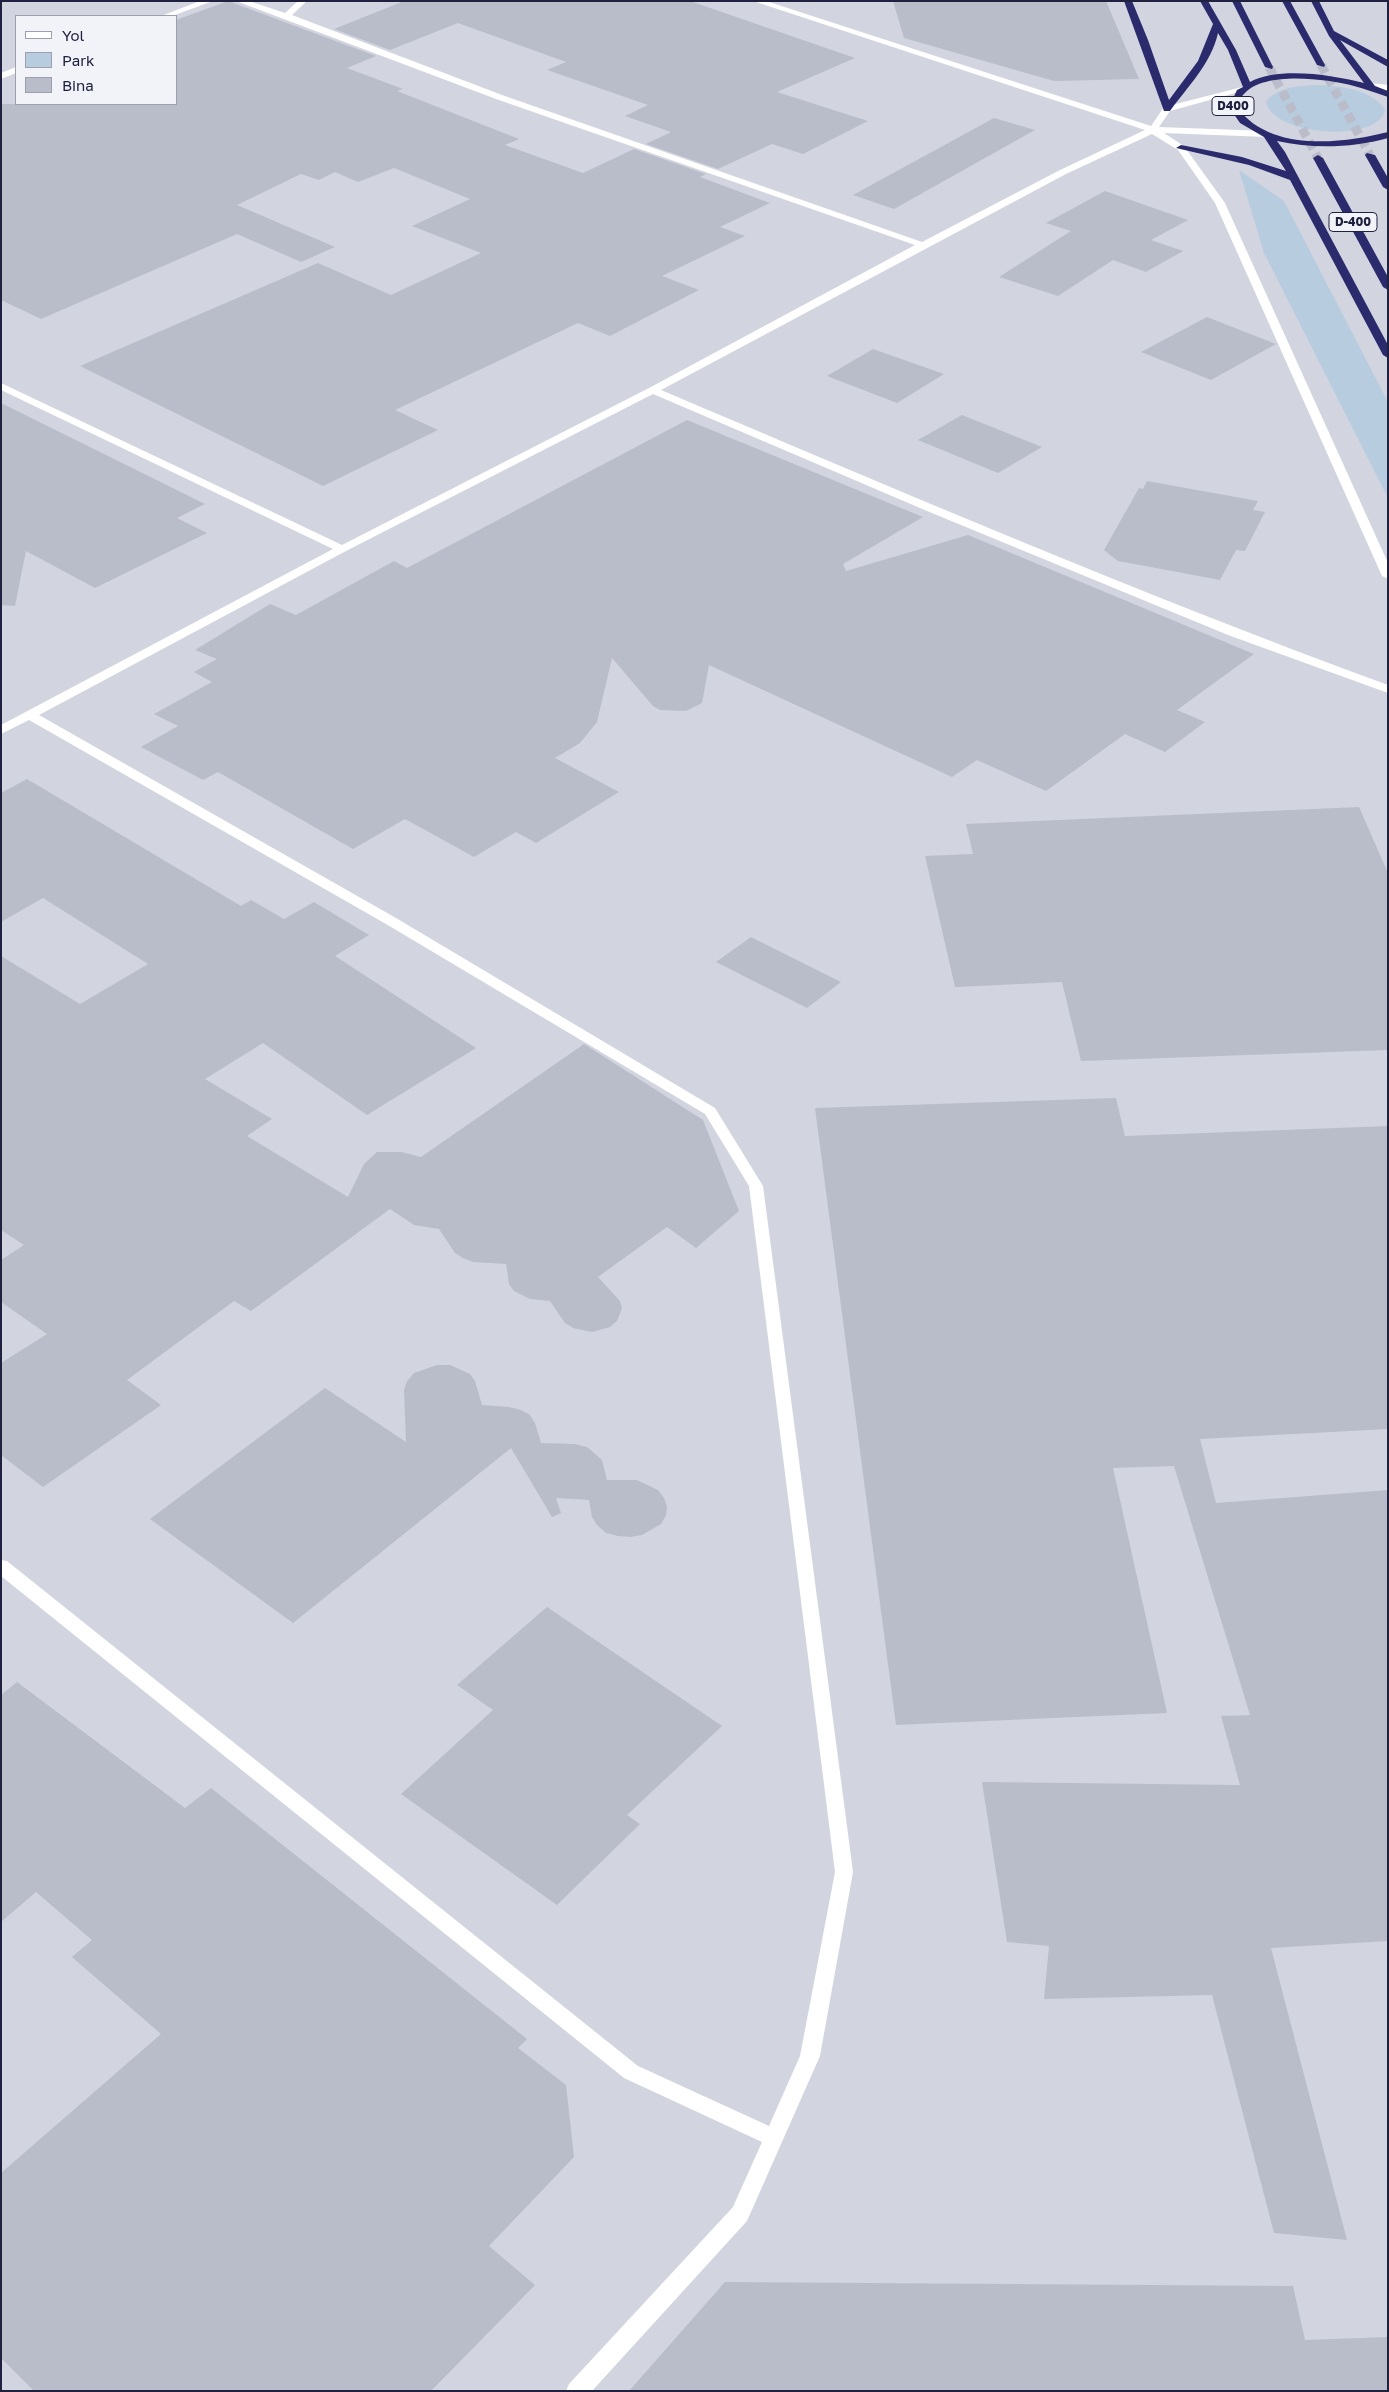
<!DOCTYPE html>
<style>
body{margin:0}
#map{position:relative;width:1389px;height:2392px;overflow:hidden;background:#e1e3ec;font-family:"Golos Text",sans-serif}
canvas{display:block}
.frame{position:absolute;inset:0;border:2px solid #20213e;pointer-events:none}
.legend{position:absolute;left:15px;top:15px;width:162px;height:90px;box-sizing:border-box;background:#f1f3f9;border:1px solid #9d9fae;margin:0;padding:6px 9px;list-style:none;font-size:15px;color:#20213e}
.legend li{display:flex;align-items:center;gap:10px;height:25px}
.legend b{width:25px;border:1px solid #9d9fae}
</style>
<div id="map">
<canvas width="1389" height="2392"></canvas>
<div class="frame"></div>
<ul class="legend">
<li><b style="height:6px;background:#fff"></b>Yol</li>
<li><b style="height:14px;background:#b8ccdf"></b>Park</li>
<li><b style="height:14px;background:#b9bdca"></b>Bina</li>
</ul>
</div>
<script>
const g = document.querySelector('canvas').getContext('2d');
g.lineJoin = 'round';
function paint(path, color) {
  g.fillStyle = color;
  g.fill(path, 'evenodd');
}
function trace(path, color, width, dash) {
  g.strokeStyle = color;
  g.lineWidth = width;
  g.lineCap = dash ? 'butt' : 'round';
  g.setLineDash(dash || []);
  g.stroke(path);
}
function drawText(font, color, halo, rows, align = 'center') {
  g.font = font + ' "Golos Text",sans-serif';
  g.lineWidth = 4;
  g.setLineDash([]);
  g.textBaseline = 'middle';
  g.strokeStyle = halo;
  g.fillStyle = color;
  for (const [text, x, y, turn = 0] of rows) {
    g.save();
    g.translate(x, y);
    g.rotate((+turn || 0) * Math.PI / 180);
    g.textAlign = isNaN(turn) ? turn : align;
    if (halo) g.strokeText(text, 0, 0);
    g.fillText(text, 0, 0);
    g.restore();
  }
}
const built = new Path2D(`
 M1,1H1388V2391H1ZM16,16H176V104H16Z`);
const green = new Path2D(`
 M1315,85C1339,86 1369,88 1385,109C1380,144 1273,136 1266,102C1277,87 1297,86 1315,85Z
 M1239,170L1284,201L1388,402V498L1264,253Z`);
const building = new Path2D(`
 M228,1L376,56L347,68L403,89L397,91L519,139L505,145L583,173L634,149L706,174L700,177L770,203L720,227L745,236L662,276L699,290L610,336L578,323L395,410L438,430L323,486L80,366L318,263L391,295L481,253L412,226L470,199L394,168L358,182L335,172L319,180L301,174L237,205L335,247L301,262L237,234L41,319L1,300V104H176V20Z
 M404,1H690L855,58L777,92L868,121L803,154L772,144L718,169L646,144L671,132L625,116L648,105L547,70L566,62L458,23L390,50L334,29Z
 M893,1H1106L1139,79L1054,81L904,38Z
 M994,118L1035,130L894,209L853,195Z
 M1105,191L1188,220L1151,240L1183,251L1146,272L1113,260L1058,296L999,277L1071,231L1046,223Z
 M1207,317L1276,344L1211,380L1141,352Z
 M873,349L944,374L897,403L827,376Z
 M1,403L205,504L177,518L207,533L95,588L26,551L15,606L1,605Z
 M962,415L1042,447L998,473L918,440Z
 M687,420L923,517L843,564L846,571L968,535L1254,654L1177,710L1205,722L1165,752L1125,734L1046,791L977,760L952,777L709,665L702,703L686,711L660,710L653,706L612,658L597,722L580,743L555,758L619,792L536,843L516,832L474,857L405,819L353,849L218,772L203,780L141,747L178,726L154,714L212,682L194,672L217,659L195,650L270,604L296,615L394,561L407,568Z
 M1147,481L1258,501L1253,510L1265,512L1245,551L1236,550L1220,580L1118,561L1104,550L1139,488L1143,489Z
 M27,779L241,906L251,900L284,919L314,902L369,935L335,956L476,1048L367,1115L263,1043L205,1079L272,1119L247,1136L348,1197L364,1164L377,1152H401L421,1157L584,1044L703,1120L739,1211L696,1248L667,1227L598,1277L620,1301L622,1308L617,1321L610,1327L592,1332L573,1328L565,1323L550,1301L530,1299L514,1291L509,1284L506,1264L473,1262L463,1258L455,1253L439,1229L414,1225L390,1209L251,1311L234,1301L127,1380L161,1405L43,1487L1,1455V1363L47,1334L1,1302V1260L24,1245L1,1230V956L80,1004L148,964L43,898L1,922V793Z
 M1359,807L1388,873V1050L1081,1061L1062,982L955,987L925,856L973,854L966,824Z
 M751,937L841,982L807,1008L716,962Z
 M1116,1098L1125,1136L1388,1126V1429L1200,1439L1216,1503L1388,1490V1941L1271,1948L1347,2240L1274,2233L1212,1995L1044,1999L1049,1946L1007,1942L982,1782L1240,1785L1221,1716L1250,1715L1174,1466L1113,1468L1167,1713L896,1725L815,1108Z
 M437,1365H450L470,1374L475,1381L482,1405L509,1407L521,1410L530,1415L535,1423L541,1443L575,1444L587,1447L602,1460L607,1480H637L658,1490L664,1498L667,1506L666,1515L661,1524L642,1535L630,1537L618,1536L606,1533L597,1525L592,1517L589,1500L556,1498L561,1513L552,1517L511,1448L293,1623L150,1519L325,1388L406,1442L404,1390L407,1381L414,1373Z
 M547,1607L722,1726L627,1815L640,1824L557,1905L401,1794L493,1710L457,1685Z
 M17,1682L185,1808L211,1788L527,2039L518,2048L566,2085L574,2157L489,2246L535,2285L431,2391H34L1,2358V2173L161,2034L72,1957L92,1940L36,1892L1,1922V1695Z
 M725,2282L1293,2286L1305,2340L1388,2337V2391H629Z`);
const highwayTunnel = new Path2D(`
 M1321,65L1370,155
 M1269,67L1318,158`);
const street = new Path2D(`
 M200,1H213L172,16H161Z
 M236,1H249L285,13L298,1H307L292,15L502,95L922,242L1060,170L1145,130L753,1H766L1151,126L1164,107L1250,85V89L1170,111L1159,127L1267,131L1272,134L1267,137L1164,133L1184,146L1225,203L1388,563V579L1382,576L1215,203L1178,150L1152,134L1066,174L661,390C902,492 1142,595 1388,685V693L1228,635L927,511L653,394L346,551L39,715L396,918L715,1108L763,1186L853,1872L820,2056L747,2221L592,2391H566L569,2384L733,2207L762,2142L624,2078L1,1576V1560L7,1561L638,2066L769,2126L800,2056L835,1872L749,1186L705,1114L386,924L29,720L1,734V725L333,549L1,390V383L342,545L649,388L915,245L496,99Z
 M16,67V73L1,79V73Z
 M1371,83L1388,85V91L1368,88L1367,86Z`);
const highway = new Path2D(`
 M1124,1H1132L1148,40L1169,100L1198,61L1213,24L1200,1H1208L1236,50L1250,82C1278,66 1334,75 1364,83L1329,36L1311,1H1319L1334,31L1388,60V67L1340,40L1375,86L1388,91V97C1376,93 1366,89 1354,86C1327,79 1266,71 1245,93C1241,96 1239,103 1237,107C1269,152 1341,144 1388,132V138C1352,148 1313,149 1277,141L1285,152L1388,345V358L1383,355L1290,180L1249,165L1176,148L1181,145L1242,157L1286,171L1264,137L1240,123L1229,107L1237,90L1243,87L1228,50L1218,33C1211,64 1188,86 1170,111H1164Z
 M1232,1H1240L1273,67L1272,69L1265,67Z
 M1282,1H1290L1325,65L1324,67L1317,65Z
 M1367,153L1375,155L1388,178V190L1383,187L1365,155Z
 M1318,155L1323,158L1388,277V290L1383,287L1313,158Z`);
const shields = [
 [1233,106,42],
 [1353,222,48]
];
const shieldNames = [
 ["D400",1233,106],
 ["D-400",1353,222]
];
paint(built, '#d2d5e0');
paint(green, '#b8ccdf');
paint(building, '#b9bdca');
trace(highwayTunnel, '#babcc9', 9, [9, 5]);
paint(street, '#fff');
paint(highway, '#2a2a6c');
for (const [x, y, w] of shields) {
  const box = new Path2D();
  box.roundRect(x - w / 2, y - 9.5, w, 19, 4);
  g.fillStyle = '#f1f3f9';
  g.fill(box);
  trace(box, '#20213e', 1);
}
drawText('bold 12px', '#20213e', null, shieldNames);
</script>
